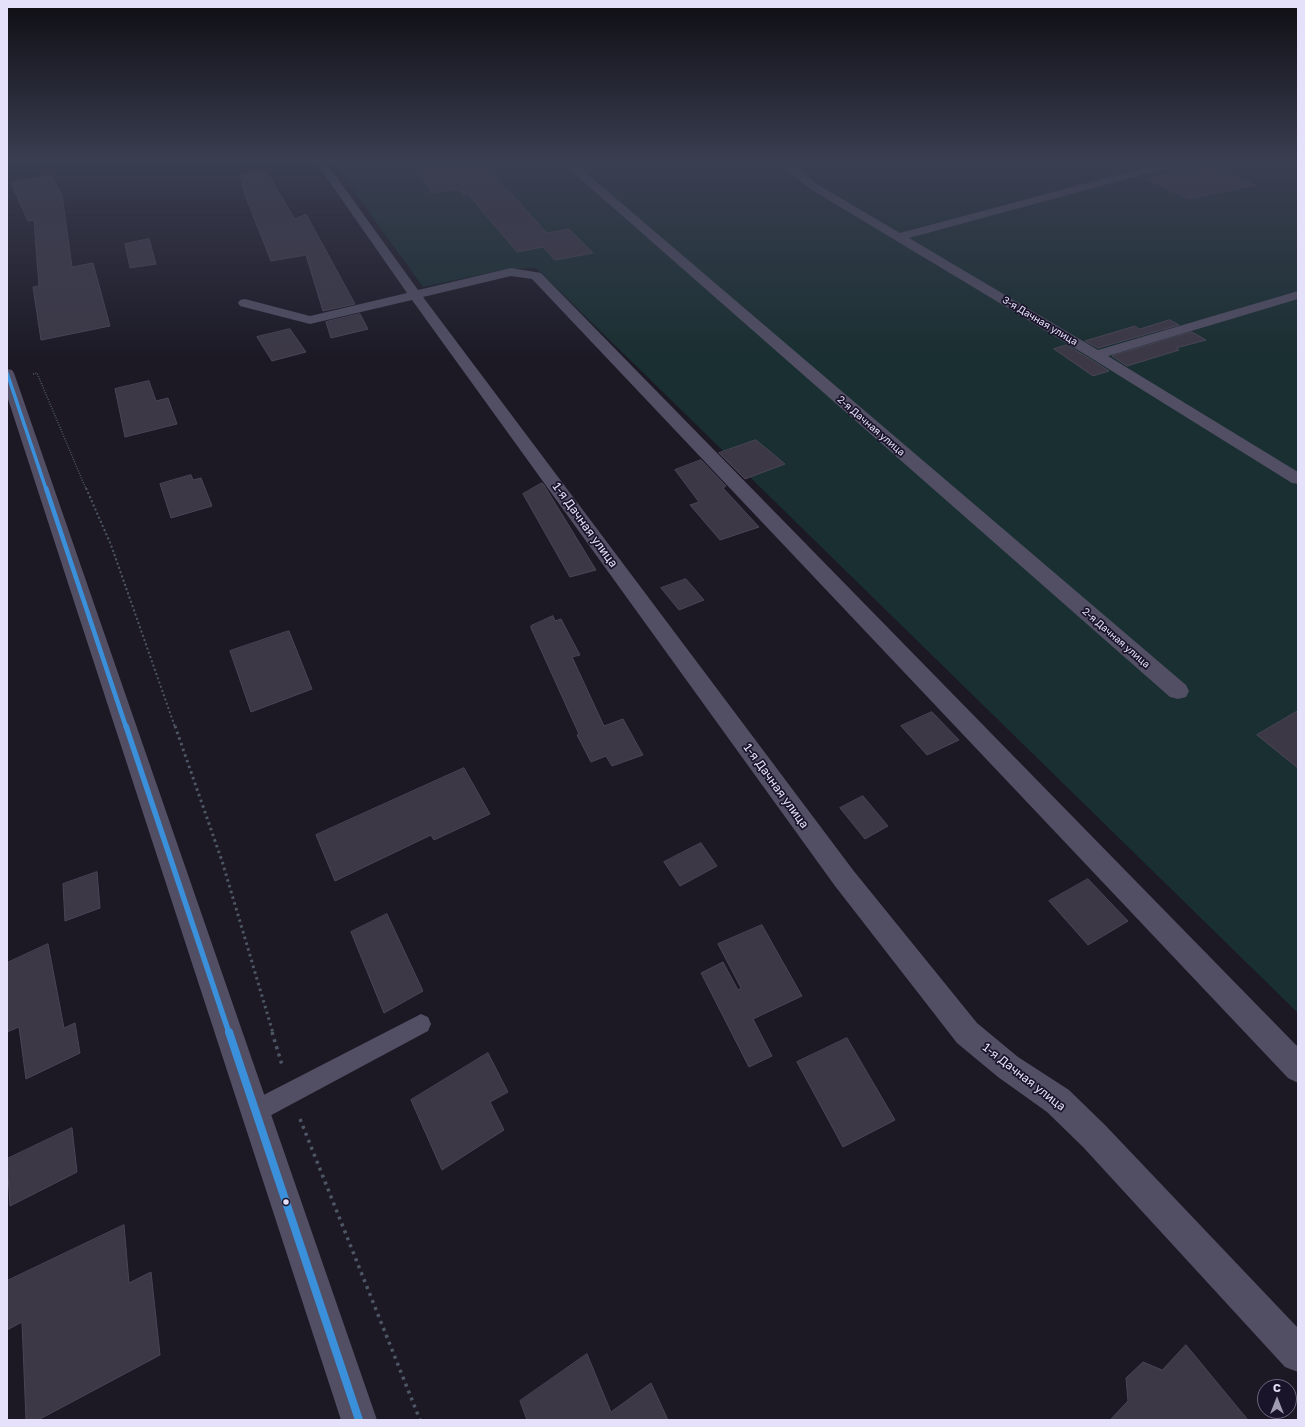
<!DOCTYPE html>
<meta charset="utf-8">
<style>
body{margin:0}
#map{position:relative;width:1305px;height:1427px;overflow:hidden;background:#1c1925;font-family:"Golos Text",sans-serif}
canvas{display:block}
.frame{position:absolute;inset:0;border:8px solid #e6e1fb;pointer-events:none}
.north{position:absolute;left:1257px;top:1379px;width:40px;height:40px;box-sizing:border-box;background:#1a142a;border:1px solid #6c667e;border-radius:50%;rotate:0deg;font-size:11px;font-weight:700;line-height:16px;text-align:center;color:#e6e1fb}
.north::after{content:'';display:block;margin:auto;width:14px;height:18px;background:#9f9bb0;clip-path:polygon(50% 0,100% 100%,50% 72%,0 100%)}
</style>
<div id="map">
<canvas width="1305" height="1427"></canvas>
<div class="frame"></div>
<div class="north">С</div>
</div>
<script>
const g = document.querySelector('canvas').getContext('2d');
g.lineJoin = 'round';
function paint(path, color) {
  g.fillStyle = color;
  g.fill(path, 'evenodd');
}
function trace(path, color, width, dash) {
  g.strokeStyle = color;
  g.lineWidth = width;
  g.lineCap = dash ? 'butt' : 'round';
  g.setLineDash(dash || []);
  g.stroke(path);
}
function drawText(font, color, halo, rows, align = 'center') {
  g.font = font + ' "Golos Text",sans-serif';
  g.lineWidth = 3.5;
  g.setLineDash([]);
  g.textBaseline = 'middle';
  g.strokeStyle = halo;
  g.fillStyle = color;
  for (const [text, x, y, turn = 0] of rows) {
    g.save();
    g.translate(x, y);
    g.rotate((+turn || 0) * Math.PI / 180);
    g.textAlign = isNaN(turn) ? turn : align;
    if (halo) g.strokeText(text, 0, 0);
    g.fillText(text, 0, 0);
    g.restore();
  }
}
const green = new Path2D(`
 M332,161H1298V1013L536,268L507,269L423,287Z`);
const building = new Path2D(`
 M414,161H481L547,233L569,229L593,253L555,260L543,247L517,252L468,194L464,195L459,189L431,193Z
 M1211,166L1255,185L1189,199L1147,179Z
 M266,171L295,219L306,214L355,304L323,311L306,255L271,261L245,195L240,175Z
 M51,175L62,195L72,267L93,263L110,326L41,340L33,287L39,286L34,220L28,221L11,183Z
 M149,239L156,264L130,268L125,244Z
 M360,314L368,329L331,338L326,322Z
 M1170,320L1179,325L1098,348L1085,341L1135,326L1139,329Z
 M290,329L306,352L272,361L257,337Z
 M1192,332L1206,340L1176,348L1179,350L1127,366L1112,356Z
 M1067,345L1090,359L1109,371L1093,376L1054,349Z
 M149,381L156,401L168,398L177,424L125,437L115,389Z
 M756,440L785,464L745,479L719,453Z
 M701,460L726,486L723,488L759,527L720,540L690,505L699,502L675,470Z
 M191,475L193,480L201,478L212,506L171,518L160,484Z
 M542,483L544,485L596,570L570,577L523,494Z
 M686,579L704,600L679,610L661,588Z
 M553,616L555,621L561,619L580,655L572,657L604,726L623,719L643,755L612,766L606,756L591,762L577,735L579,734L531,628V626Z
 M289,631L312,689L251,712L230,651Z
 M1298,711V768L1257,735Z
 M932,712L959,740L927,755L901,726Z
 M464,768L490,814L434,840L431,835L335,881L316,835Z
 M863,796L888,826L865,839L840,808Z
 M701,843L717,866L680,886L664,862Z
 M97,872L100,908L65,921L63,884Z
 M1088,879L1128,921L1088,945L1049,901Z
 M387,914L423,991L384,1013L351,932Z
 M762,925L802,996L753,1019L772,1056L749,1067L701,973L723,962L738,990L741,988L718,944Z
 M48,944L64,1028L75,1023L80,1053L26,1079L19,1027L7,1032V963Z
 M847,1038L895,1120L843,1147L797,1062Z
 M488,1053L508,1092L490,1102L504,1130L442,1170L411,1100Z
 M72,1128L77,1172L10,1206L7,1159Z
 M124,1225L129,1283L151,1272L160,1355L38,1420H26L22,1322L7,1330V1281Z
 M1186,1345L1248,1420H1110L1128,1401L1126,1378L1143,1362L1162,1370Z
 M587,1354L611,1412L651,1383L668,1420H527L520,1401Z`);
const pathFar3 = new Path2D(`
 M33,374L37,373L86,489`);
const pathFar2 = new Path2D(`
 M86,488L111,545L175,727`);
const pathFar1 = new Path2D(`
 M175,726L222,861L273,1033`);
const path = new Path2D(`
 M272,1032L282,1065
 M300,1119L420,1420`);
const lane = new Path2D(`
 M421,1014L428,1017L431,1024L428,1031L264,1119L256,1122L248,1119L245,1111L248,1103Z`);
const street = new Path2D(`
 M315,161H325L418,290L511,268L541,273L1298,1047V1083L1288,1078L532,279L511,276L423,297L853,870L977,1023L1018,1057L1069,1090L1105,1125L1298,1328V1372L1285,1367L1083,1147L1047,1112L998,1077L957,1043L835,886L412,300L310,324L240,306L238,303L240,300L245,299L310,316L407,293Z
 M560,161H572L1186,685L1189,691L1186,697L1178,699L1170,697Z
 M779,161H790L815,183L900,233L1128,172L1176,161H1196L1195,163L1130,178L909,238L1098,350L1298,291V299L1108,356L1298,472V484L1292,483L1091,358L807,187Z
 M7,369L12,370L14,373L377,1420H341L7,396Z`);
const bus1Far3 = new Path2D(`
 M7,373L46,489`);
const bus1Far2 = new Path2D(`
 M46,488L126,727`);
const bus1Far1 = new Path2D(`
 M126,726L229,1033`);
const bus1 = new Path2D(`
 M229,1032L359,1420`);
const markers = [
 [286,1202,3.5,"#e6e1fb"]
];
const farStreetnames = [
 ["3-я Дачная улица",1040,321,31],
 ["2-я Дачная улица",871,426,41],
 ["2-я Дачная улица",1116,638,41]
];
const streetNames = [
 ["1-я Дачная улица",585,525,54],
 ["1-я Дачная улица",776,786,54],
 ["1-я Дачная улица",1024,1077,38]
];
paint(green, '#192f31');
paint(building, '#3c3846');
trace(building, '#4a4557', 1);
trace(pathFar3, '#4d5664', 1.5, [1, 1.5]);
trace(pathFar2, '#4d5664', 2, [2, 2.5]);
trace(pathFar1, '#4d5664', 3, [2.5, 3.5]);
trace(path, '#4d5664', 3.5, [3, 4.5]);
paint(lane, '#524f64');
paint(street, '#524f64');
trace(bus1Far3, '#3a90db', 3.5);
trace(bus1Far2, '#3a90db', 4.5);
trace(bus1Far1, '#3a90db', 5.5);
trace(bus1, '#3a90db', 8);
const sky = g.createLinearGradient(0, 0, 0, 361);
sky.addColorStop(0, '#0f0e14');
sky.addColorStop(0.45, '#3a3e51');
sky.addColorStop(1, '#3a3e5100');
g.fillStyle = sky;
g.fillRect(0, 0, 1305, 361);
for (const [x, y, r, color] of markers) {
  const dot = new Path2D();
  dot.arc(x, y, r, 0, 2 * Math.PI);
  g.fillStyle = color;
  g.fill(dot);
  trace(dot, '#1a142a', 1.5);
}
drawText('10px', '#e6e1fb', '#1a142a', farStreetnames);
drawText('12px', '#e6e1fb', '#1a142a', streetNames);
</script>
